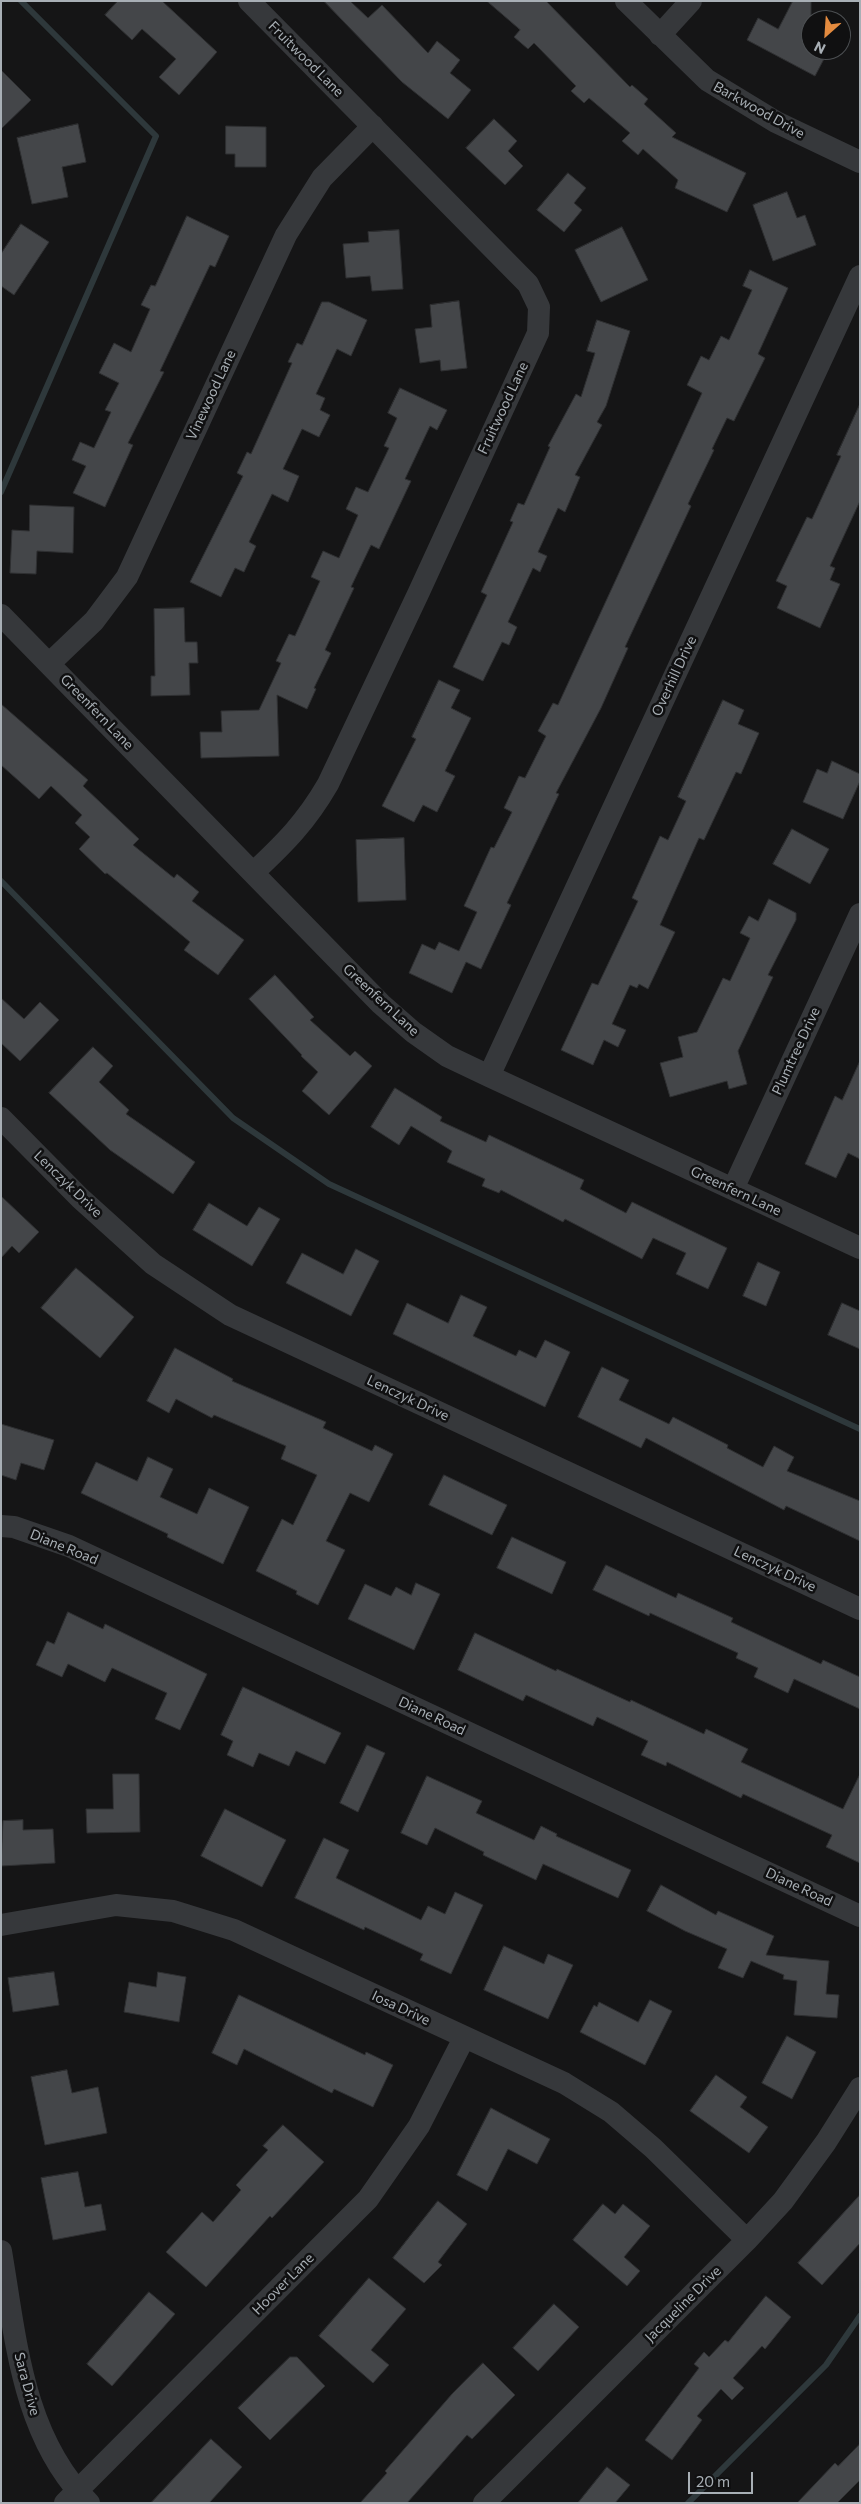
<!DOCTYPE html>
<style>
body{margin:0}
#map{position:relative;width:861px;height:2504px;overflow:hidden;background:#151516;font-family:Commissioner,sans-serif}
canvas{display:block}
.frame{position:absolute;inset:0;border:2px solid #a8afb5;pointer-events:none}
.north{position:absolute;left:801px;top:10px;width:50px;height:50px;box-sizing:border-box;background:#101011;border:1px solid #4d5053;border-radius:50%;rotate:206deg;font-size:14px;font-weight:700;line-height:20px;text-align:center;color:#a8afb5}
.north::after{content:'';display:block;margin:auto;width:18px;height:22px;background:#e48b3f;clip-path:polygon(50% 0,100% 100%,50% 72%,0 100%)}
.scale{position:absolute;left:688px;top:2472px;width:65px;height:22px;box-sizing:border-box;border:2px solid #a8afb5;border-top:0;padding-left:6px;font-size:15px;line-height:18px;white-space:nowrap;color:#a8afb5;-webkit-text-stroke:4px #101011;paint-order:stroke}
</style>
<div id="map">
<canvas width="861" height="2504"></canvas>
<div class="frame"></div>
<div class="north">N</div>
<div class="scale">20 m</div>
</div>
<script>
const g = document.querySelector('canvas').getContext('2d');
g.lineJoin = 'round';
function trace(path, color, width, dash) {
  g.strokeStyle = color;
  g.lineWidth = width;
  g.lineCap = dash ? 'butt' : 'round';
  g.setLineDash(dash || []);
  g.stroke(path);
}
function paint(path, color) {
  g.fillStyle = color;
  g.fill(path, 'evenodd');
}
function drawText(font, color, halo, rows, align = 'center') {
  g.font = font + ' Commissioner,sans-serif';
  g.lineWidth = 5;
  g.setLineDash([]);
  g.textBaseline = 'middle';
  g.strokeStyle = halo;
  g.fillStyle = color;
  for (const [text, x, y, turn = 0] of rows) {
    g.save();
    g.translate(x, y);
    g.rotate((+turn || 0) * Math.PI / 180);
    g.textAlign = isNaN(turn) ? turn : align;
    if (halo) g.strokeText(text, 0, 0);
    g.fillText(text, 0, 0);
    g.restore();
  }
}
const stream = new Path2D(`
 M1,492L156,136L21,1
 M1,881L233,1118L329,1184L860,1429
 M688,2503L826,2365L860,2316`);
const building = new Path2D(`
 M118,1H162L217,52L179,95L159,77L176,59L142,29L132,40L105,15Z
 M324,1H350L368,18L382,5L428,53L437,41L460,60L450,73L471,90L448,119L402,82Z
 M487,1H546L630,87L632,85L648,99L644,104L676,133L672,137L746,173L727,212L675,188L678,180L643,149L638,155L622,141L630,133L589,98L584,103L571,91L576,86L534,43L528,49L514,37L520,30Z
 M793,1H811V50L825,57L815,76L747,40L758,18L778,29Z
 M1,70L31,100L1,129Z
 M494,119L517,141L508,151L523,166L505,185L466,148Z
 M78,124L86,162L62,167L68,197L32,204L17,138Z
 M226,126L266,127V167H235V154H226Z
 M568,173L586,188L574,203L582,210L564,232L537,210Z
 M787,192L797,218L805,215L816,245L773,261L753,205Z
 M187,216L229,236L215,267L210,265L160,371L164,372L128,443L133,445L105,507L73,493L86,466L72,460L80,442L94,448L111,412L105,410L119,383L99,373L114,343L131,352L150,309L141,305L151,285L155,286Z
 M21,224L49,242L14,295L1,286V254Z
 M622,227L648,280L601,302L575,250Z
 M399,230L403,289L372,291L370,276L346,278L343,244L369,242L368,232Z
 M750,270L788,288L758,354L765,358L734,421L727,418L712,449L714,450L688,504L691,506L625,647L628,648L601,708L556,793L559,794L507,903L511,905L481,969L466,962L452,993L409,973L422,944L435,950L439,942L459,951L477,912L464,906L491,847L494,848L512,812L504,808L519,776L525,778L546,736L538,731L553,703L558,705L702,393L687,385L701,356L709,360L721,336L729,340L752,290L743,286Z
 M459,301L467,368L441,371L440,360L420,363L415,329L432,327L430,305Z
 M322,302H329L367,320L351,356L337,349L316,394L325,398L320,410L330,415L319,437L302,429L283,469L299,476L288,502L272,494L249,542L256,546L244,572L235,568L221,597L190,582L243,476L237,473L247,452L251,454L292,363L288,362L297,343L302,345Z
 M597,320L630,331L606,406L597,422L602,425L575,475L580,477L565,512L558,508L538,552L547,556L540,572L533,568L508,622L517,627L509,645L502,642L483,681L453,667L487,595L481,592L513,522L510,521L518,503L524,505L550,447L548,446L576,394L581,397L595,353L587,351Z
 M400,388L447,410L437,430L430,426L405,479L411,481L379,549L371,545L351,587L354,588L325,650L331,653L314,688L316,689L307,709L277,695L279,756L201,758L200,732H222L221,711L259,710L281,663L276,661L289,634L295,636L320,581L311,577L323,551L339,558L358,515L346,509L356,487L368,492L389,448L384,446L397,418L388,413Z
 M860,404V501L830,566L835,568L830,580L840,584L820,628L777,608L787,586L776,581L807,517L812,519L841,456L837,455Z
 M30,505L74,507L73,553L37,551L36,574L10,573L12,530L29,531Z
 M184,608L185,642H197L198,663H189L190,695L151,696V676H155L154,609Z
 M439,680L460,690L451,708L471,718L445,771L455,776L437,812L423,805L414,822L382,806L416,739L412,737Z
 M723,700L744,710L738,724L759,733L741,774L736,772L704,840L699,838L660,925L675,932L648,989L639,984L637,988L630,985L612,1024L626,1030L618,1047L604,1040L593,1065L561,1050L592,983L598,985L638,901L632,898L660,836L668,840L686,801L678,797Z
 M1,704L88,780L83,786L139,839L133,845L174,878L177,874L199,892L192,901L244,940L218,975L184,950L190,942L107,873L105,874L79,849L90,837L75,823L82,815L51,786L39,799L1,765Z
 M832,761L860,774V781L843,819L803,802L817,769L827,773Z
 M792,829L829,849L810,884L773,864Z
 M404,838L406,900L358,902L356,840Z
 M769,899L796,913V920L768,975L773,977L738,1051L747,1084L729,1089L727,1081L670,1097L660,1063L683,1057L678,1037L697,1032L723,978L730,981L745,949L750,938L740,933L749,916L758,921Z
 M275,975L314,1017L310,1020L350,1056L355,1051L372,1066L329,1115L302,1091L318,1072L301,1056L302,1055L249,999Z
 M1,998L24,1019L40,1002L59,1020L20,1061L1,1043Z
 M93,1047L113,1066L99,1082L129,1110L126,1114L195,1162L173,1194L110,1150L49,1093Z
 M860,1061V1159L848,1153L836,1178L805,1164L835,1096L842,1100Z
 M395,1088L442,1117L440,1121L486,1142L489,1135L584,1180L580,1189L626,1213L632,1202L727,1248L708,1289L676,1274L686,1253L653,1238L642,1259L565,1219L563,1222L501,1190L499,1193L482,1186L485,1179L447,1162L452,1151L411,1126L399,1145L371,1127Z
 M1,1196L39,1232L19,1253L12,1246L1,1258Z
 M209,1203L247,1226L259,1207L280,1219L252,1266L193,1230Z
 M356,1249L379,1261L351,1316L286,1283L302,1253L343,1274Z
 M758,1262L780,1272L766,1306L743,1296Z
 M76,1268L134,1317L100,1358L41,1308Z
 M461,1295L487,1307L473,1336L516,1356L519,1350L536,1358L545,1340L570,1352L545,1407L393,1334L407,1303L448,1323Z
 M842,1303L860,1311V1349L828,1335Z
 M175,1348L233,1379L232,1381L326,1422L323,1428L372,1451L375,1445L393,1454L369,1502L350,1493L326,1541L345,1550L318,1605L296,1594L297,1591L256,1571L282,1519L293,1525L317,1475L281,1459L286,1446L214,1415L212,1418L176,1399L169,1413L147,1401Z
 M602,1367L629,1380L619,1400L669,1424L673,1417L728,1445L727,1448L763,1467L774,1446L794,1457L787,1471L860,1501V1541L786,1506L784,1510L646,1438L641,1448L578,1417Z
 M1,1424L54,1440L44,1470L21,1463L16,1480L1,1475Z
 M148,1457L173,1469L160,1497L197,1514L209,1488L249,1507L223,1564L167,1537L168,1534L81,1493L96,1462L137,1481Z
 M444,1475L507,1505L492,1535L429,1505Z
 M512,1537L566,1562L552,1594L497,1568Z
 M606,1565L676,1598L678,1593L733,1618L731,1622L821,1664L823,1660L860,1677V1709L794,1679L788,1693L754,1677L758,1668L736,1658L738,1653L650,1613L649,1616L593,1590Z
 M416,1583L440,1594L414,1650L348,1619L365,1584L391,1596L396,1587L411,1595Z
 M68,1612L103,1629L105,1624L207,1674L180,1730L155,1719L167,1693L112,1668L105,1682L68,1664L62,1677L36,1665L47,1641L54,1644Z
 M475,1633L556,1671L557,1669L630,1702L631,1700L704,1734L706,1729L748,1749L741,1762L843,1809L860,1774V1863L826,1847L832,1835L743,1794L741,1798L667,1762L666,1766L641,1755L648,1741L597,1717L593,1726L526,1695L523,1701L458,1670Z
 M243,1687L341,1733L325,1764L296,1751L289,1766L259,1753L253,1767L227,1755L233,1741L221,1735Z
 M367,1745L385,1753L358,1812L340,1803Z
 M113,1774H139L140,1832L87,1833L86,1809H113Z
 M427,1776L482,1801L476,1813L534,1840L541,1826L557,1834L556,1836L631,1870L618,1898L543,1864L536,1880L483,1855L484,1852L435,1828L427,1845L401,1833Z
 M225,1809L286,1840L262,1887L201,1856Z
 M23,1820V1830L53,1829L55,1863L1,1866L3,1821Z
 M324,1838L349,1850L336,1878L421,1920L428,1906L445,1914L455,1892L483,1905L451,1974L420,1960L423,1954L365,1927L364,1930L295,1898Z
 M661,1885L716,1915L718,1911L774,1936L766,1955L829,1961L826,1994L839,1995L837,2018L794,2015L797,1981L783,1979L784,1975L751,1961L743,1978L718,1968L727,1949L685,1931L647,1911Z
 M504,1946L544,1964L548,1954L573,1965L548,2019L484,1990Z
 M54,1972L59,2005L13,2012L8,1978Z
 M158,1972L186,1977L179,2022L124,2012L129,1982L156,1987Z
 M239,1995L365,2055L366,2052L393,2065L373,2107L334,2089L332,2093L244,2049L237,2065L212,2053Z
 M650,2000L672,2011L645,2065L580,2032L594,2005L597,2007L599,2002L638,2022Z
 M787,2036L816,2052L792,2099L762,2083Z
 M67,2070L72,2093L98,2087L107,2133L45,2145L31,2077Z
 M716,2075L747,2097L740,2107L768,2127L749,2153L690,2111Z
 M491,2108L550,2139L537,2164L508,2149L487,2191L457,2175Z
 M283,2125L324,2162L272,2218L270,2216L206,2287L166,2252L202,2212L213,2222L241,2190L236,2185L268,2150L263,2146Z
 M78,2172L85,2207L101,2204L106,2230L53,2240L41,2178Z
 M860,2195V2243L822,2285L798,2263Z
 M438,2201L467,2224L438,2262L442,2265L424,2283L393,2258Z
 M603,2204L615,2214L623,2204L650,2226L624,2257L640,2271L627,2286L573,2240Z
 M369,2278L406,2309L371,2350L389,2365L373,2383L319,2336Z
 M149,2292L175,2314L112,2386L87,2364Z
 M766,2296L791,2317L765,2349L762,2346L733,2378L744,2388L732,2400L721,2389L697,2416L702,2420L672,2460L645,2440L699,2368L694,2364L704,2352L709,2357L725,2340L728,2342Z
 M554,2304L579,2327L538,2371L513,2348Z
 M290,2357H297L325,2386L270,2440L238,2408Z
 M483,2363L515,2395L472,2439L467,2435L407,2503H360L387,2473L385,2471L452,2394Z
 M211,2439L242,2467L209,2503H151Z
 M860,2444V2480L837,2503H797L835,2463L838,2466Z
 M607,2467L630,2485L615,2503H578Z`);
const street = new Path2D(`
 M249,1L528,284L539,307L538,333L418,594L328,784C306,822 285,843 254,872
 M626,1L707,80L776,122L860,162
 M660,35L691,1
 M1,615L381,1004L413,1032L447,1056L489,1076L860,1248
 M50,663L94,621L127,577L286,235L322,178L373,126
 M489,1076L860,276
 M1,1118L80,1198L153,1264L230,1315L860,1609
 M733,1189L860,914
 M1,1526L14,1527L69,1546L860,1916
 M1,1925L116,1905L173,1911L234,1930L564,2083L611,2112L653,2148L747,2240
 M1,2251C16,2339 22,2436 89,2503
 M65,2503L368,2199L419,2126L464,2038
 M484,2503L747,2240L783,2201L826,2142L860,2088`);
const streetNames = [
 ["Fruitwood Lane",306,59,45],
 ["Barkwood Drive",759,110,29],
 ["Vinewood Lane",211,395,-65],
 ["Fruitwood Lane",503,408,-65],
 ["Overhill Drive",674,676,-65],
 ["Greenfern Lane",97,712,46],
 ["Greenfern Lane",381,1000,43],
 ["Plumtree Drive",796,1051,-65],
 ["Lenczyk Drive",68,1184,44],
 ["Greenfern Lane",736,1191,25],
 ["Lenczyk Drive",408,1398,25],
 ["Diane Road",64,1547,22],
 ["Lenczyk Drive",775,1569,25],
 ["Diane Road",432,1716,25],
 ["Diane Road",799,1887,25],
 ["Iosa Drive",401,2008,25],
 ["Hoover Lane",283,2284,-45],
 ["Jacqueline Drive",683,2304,-45],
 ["Sara Drive",27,2384,75]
];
trace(stream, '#2e383b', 6);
paint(building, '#444649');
trace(building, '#2f3032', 1);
trace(street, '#36383b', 22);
drawText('14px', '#a8afb5', '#101011', streetNames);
</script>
